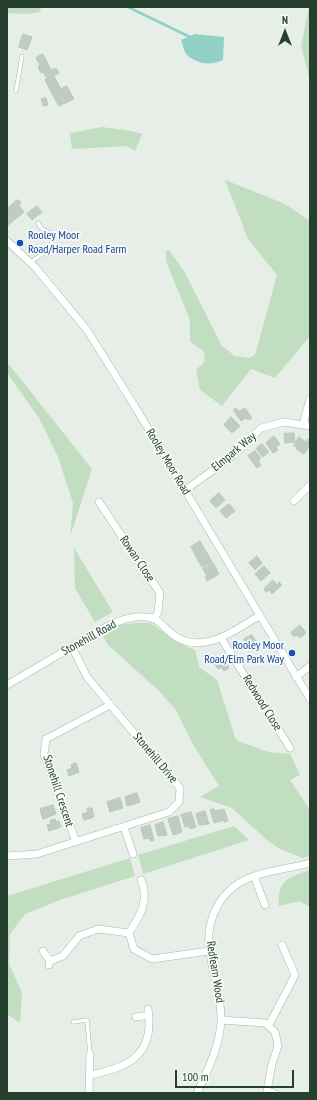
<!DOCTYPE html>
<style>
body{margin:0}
#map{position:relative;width:317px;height:1100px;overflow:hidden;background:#e6eee7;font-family:"PT Sans Narrow",sans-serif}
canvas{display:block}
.frame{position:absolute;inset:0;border:8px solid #25402f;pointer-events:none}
.north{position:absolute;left:265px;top:12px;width:40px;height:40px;-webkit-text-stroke:3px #f6faf7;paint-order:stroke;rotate:0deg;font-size:11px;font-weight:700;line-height:16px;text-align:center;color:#25402f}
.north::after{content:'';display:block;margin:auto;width:14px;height:18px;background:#25402f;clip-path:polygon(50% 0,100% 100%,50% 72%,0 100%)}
.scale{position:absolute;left:175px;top:1070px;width:119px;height:18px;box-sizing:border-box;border:2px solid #25402f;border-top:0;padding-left:5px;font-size:12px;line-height:14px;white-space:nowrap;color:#25402f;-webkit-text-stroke:3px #f6faf7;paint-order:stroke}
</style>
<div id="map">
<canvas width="317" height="1100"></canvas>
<div class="frame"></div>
<div class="north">N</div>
<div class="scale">100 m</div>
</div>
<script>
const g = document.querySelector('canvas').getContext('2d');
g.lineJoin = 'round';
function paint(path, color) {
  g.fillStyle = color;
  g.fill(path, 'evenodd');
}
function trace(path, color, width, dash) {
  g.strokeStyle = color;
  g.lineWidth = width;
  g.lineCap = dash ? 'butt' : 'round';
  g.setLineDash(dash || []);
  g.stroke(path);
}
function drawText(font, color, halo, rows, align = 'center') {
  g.font = font + ' "PT Sans Narrow",sans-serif';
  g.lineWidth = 3.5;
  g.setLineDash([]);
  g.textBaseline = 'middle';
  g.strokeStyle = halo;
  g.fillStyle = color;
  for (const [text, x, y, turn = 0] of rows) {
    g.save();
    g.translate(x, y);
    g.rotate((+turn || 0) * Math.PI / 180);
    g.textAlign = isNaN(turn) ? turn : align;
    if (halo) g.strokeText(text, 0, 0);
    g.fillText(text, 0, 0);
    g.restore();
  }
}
const green = new Path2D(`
 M7,7H41L40,12L27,14L7,13Z
 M309,7H310V81L301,46Z
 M102,127L131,131L142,134L135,151L127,146L72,149L70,133Z
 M225,180L285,204L310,221V336L275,378L251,369L222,406L200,390L196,370L205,361L204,352L190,341V320L166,261V251L169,250L184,271L222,346L235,356L249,358L255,355L277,275L248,239Z
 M7,362L92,469L70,537L73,503L58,457L39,418L7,373Z
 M74,548L113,612L95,622L75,588Z
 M136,623H151L175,641L195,650L199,667L217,680L236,740L268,752L290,754L300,775L290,780L310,810V856L302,858L278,848L267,840L232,808L200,797L219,786L194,746L176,710L158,690L108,645L101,633L119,625Z
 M234,826L249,840L143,874L138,855Z
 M130,858L135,876L63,899L25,914L10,934L9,964L22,993L20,1023L7,1014V896Z
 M310,870V907L299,901L279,906C277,880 288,878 310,870Z`);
const water = new Path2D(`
 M195,34L224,37L223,60C211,66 197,64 187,55C184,52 183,44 181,40Z`);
const stream = new Path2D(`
 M128,7L190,37`);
const building = new Path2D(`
 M23,34L32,37L27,50L19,47Z
 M43,54L51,70L56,68L59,73L47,79L43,72L41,73L38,67L40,65L36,58Z
 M54,76L61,89L52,94L45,80Z
 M67,86L74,99L59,106L52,94Z
 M46,98L48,105L43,106L41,99Z
 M17,200L21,202L19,206L24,212L7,226V209Z
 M37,206L42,212L32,220L27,214Z
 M235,408L239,411L245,408L252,418L248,420L246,418L241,421L234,411Z
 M231,417L240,426L232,433L224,425Z
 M290,433H294L295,442L285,443L284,434Z
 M274,436L280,444L276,447L278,450L273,453L266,443Z
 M299,437L306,442L308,439L310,440V445L304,454L296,449L297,447L294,446Z
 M262,444L269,452L263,457L256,449Z
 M255,451L261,458L258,461L261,465L257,468L248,456Z
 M219,493L225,500L216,508L210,501Z
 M229,504L235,511L226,518L220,511Z
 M200,541L205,550L196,556L191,547Z
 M206,551L212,562L202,567L196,557Z
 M257,556L262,563L255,570L249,563Z
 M213,563L219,574L207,581L205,577L207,576L203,569Z
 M264,566L270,573L261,581L255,574Z
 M273,580L277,585L279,582L282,585L272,594L269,590L266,592L264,589Z
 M300,625L306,633L300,638L297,635L294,637L291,633Z
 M252,635L256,642L248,646L244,639Z
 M222,656L229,668L224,671L222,667L218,669L213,661Z
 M76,763L79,772L69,776L67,770L72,768L71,765Z
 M137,793L140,802L134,804L131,795Z
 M131,795L134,804L127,806L125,797Z
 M120,798L123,808L116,810L113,800Z
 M113,800L116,810L110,812L107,802Z
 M53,805L56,814L43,819L40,809Z
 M92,808L94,817L84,820L82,814L88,812L87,809Z
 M214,809L215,811L224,809L228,821L224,822V820L214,823L210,810Z
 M205,811L209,824L199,825L196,814Z
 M191,812L196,827L190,829L189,826L185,827L181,815Z
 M178,816L182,832L173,835L168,819Z
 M55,819L56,822L59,821L61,827L49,831L47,825L51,824L50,821Z
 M163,822L167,835L158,836L155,825Z
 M150,825L154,840L150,841L149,838L144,839L141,828Z`);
const service = new Path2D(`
 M16,91L22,56
 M31,262C40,255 58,247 50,233L41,228L38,223
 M73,1022L87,1020L90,1054`);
const minor = new Path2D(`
 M7,241L35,267L87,330L134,405L310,699
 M303,424L310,399
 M184,491L234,455L261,428L284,422L310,426
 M294,501L310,485
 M99,502L160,593L158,612L155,618
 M221,638L290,748
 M296,677L310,666
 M7,685C28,673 49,660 70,648C92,636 111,620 136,617C160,615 159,625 175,636C204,655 235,630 259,616
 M124,827L133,854
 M76,842L44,754L46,739L110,705
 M7,856L37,854L169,812L179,802L180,788L87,677L72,647
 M254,876L265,905
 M129,933C140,916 150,900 141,880
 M43,951L50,961L49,965
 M50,961L63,956L79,936L98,929L129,933L134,949L152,959L209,951
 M136,1017L149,1015
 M221,1020L265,1023L275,1032L278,1046L272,1064L267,1091L274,1093
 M269,1025L295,975L282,945
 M89,1075C129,1068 155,1055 148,1009
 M89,1093L90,1054
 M197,1093C208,1069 219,1048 221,1022C222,998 213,976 210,953C204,920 221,887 254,876C272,870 292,868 310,863`);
const markers = [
 [20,243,4,"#1a4fb4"],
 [292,653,4,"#1a4fb4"]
];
const transitNames = [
 ["Rooley Moor",28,236],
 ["Road/Harper Road Farm",28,250],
 ["Rooley Moor",284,646,"right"],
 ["Road/Elm Park Way",284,660,"right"]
];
const streetNames = [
 ["Elmpark Way",234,452,-40],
 ["Rooley Moor Road",168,462,59],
 ["Rowan Close",137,559,56],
 ["Stonehill Road",89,638,-29],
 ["Redwood Close",262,703,58],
 ["Stonehill Drive",155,758,50],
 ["Stonehill Crescent",58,791,72],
 ["Redfearn Wood",215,972,81]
];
paint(green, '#c1dec0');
paint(water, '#90d0c5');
trace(stream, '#90d0c5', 2.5);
paint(building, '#beccc2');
trace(building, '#b8c8bc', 1);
trace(service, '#a8b6ac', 4.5);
trace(minor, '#a8b6ac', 8);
trace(service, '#fff', 3.5);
trace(minor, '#fff', 7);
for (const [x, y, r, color] of markers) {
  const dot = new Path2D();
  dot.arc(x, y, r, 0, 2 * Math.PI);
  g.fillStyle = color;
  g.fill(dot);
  trace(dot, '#f6faf7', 1.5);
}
drawText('12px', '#164399', '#f6faf7', transitNames, 'left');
drawText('12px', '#25402f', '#f6faf7', streetNames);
</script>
